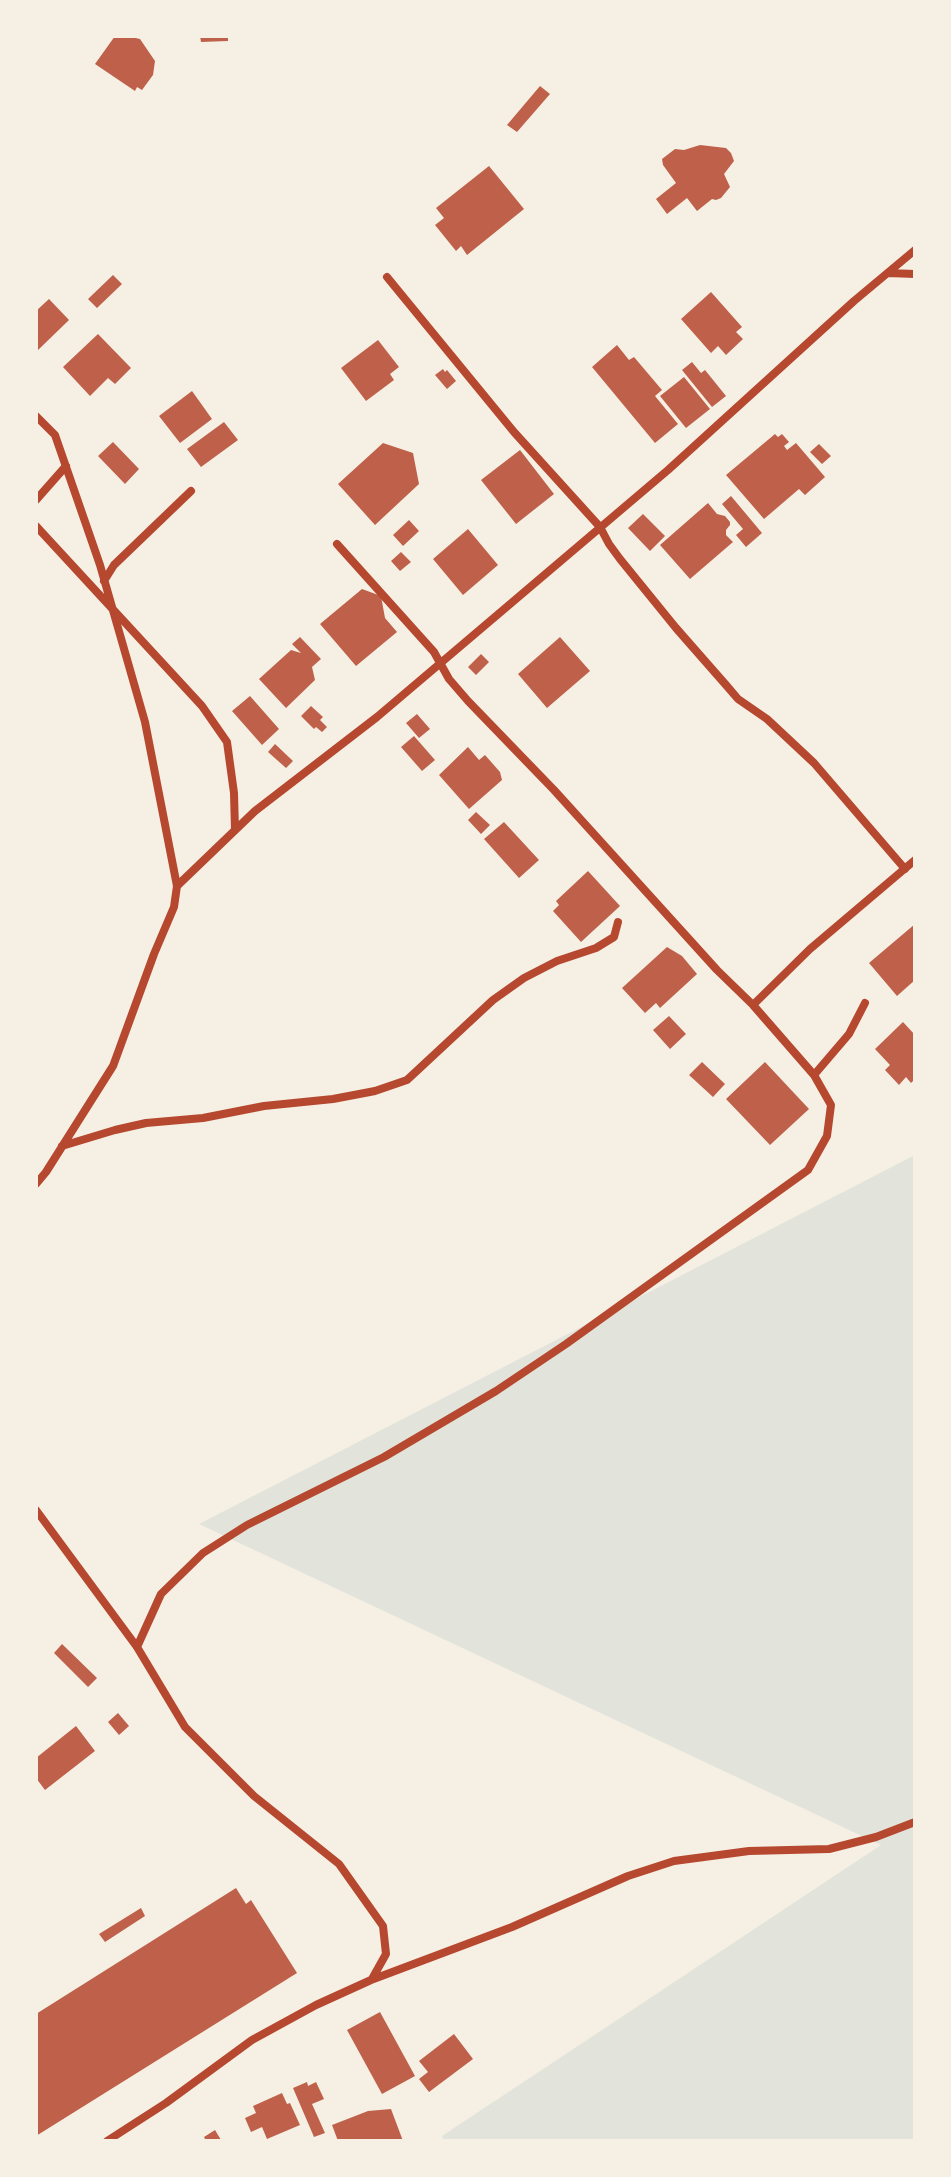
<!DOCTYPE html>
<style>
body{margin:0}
#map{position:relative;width:951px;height:2177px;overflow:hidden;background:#f6efe4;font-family:"Nunito Sans",sans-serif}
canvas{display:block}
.frame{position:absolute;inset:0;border:38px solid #f6efe4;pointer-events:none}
</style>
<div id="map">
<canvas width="951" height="2177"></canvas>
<div class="frame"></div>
</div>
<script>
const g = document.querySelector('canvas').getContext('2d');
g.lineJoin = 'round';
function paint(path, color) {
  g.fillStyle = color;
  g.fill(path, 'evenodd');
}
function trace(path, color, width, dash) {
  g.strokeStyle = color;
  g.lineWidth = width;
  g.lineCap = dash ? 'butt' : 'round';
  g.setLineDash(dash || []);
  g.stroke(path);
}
const green = new Path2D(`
 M915,1155V2141H444L442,2136L881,1845L199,1524Z`);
const building = new Path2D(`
 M115,36H127L140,39L155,61L153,75L142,90L137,87L135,91L95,64Z
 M200,36H228V41L201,42Z
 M540,86L550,94L517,132L507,125Z
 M700,145L726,148L731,153L734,161L724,174L730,187L721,198L716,200L712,199L697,211L687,198L667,214L656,199L676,183L663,165L662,159L675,149L684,150Z
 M489,166L524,209L467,255L461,246L456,251L435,225L444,218L436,208Z
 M113,275L122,284L97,308L88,299Z
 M711,292L742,327L736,332L743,339L726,355L718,346L711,353L681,319Z
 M49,299L69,320L36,352V311Z
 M98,334L131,368L115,384L108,378L90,396L63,367Z
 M378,340L399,367L390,374L394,380L366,401L341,368Z
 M617,345L629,360L634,357L662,390L655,396L678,424L655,443L592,367Z
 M692,362L701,373L705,370L726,396L712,407L682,370Z
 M443,369L445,372L447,370L456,381L447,389L435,375Z
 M684,377L710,409L686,428L660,396Z
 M192,391L212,419L180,443L159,416Z
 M224,422L238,440L201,467L187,449Z
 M775,434L778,437L782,434L789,442L784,446L787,450L796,443L825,477L805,495L799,489L764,519L726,475Z
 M113,442L139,469L125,484L98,456Z
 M383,443L413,453L419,484L375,525L338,484Z
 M819,444L831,456L822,464L810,452Z
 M520,450L554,494L516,524L481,480Z
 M731,496L762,533L746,547L736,535L743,529L722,504Z
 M708,503L717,514L725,516L730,522V525L726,530V535L733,542L690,579L660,545Z
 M643,514L665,536L650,551L628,528Z
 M409,520L419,531L403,546L393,535Z
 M468,529L498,565L463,595L433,559Z
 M401,552L411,562L400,571L391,561Z
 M362,589L381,596L385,618L397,632L356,666L320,624Z
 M300,637L321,659L312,667L315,680L286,708L259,679L291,650L301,653L292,644Z
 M560,637L590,671L547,708L518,674Z
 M481,654L489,662L476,675L468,667Z
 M250,696L279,729L262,745L232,711Z
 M311,706L323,717L320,720L327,727L322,732L316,727L314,729L301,716Z
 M417,714L430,729L419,738L406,723Z
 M414,736L435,760L422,771L401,747Z
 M275,744L293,761L286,768L268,752Z
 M468,747L479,760L485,755L500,772L502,780L469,809L439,775Z
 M476,812L490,825L481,834L468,820Z
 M504,822L539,860L519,878L484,839Z
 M588,871L620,906L581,942L553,911L559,905L556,901Z
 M915,924V980L897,996L869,963Z
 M667,947L682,956L697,974L660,1008L656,1003L645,1013L622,988Z
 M669,1016L686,1034L670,1049L653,1030Z
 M903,1022L915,1035V1079L911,1083L906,1077L899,1085L885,1070L890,1065L875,1049Z
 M702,1062L725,1084L713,1097L689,1075Z
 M765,1062L809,1109L770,1145L726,1099Z
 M62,1644L97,1678L88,1687L54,1653Z
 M118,1713L129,1726L119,1735L108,1722Z
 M76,1726L95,1751L45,1790L36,1778V1758Z
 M236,1888L246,1904L251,1900L297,1973L36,2136V2014Z
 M141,1908L145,1916L105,1942L99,1934Z
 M380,2012L415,2076L382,2094L347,2030Z
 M454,2034L473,2059L429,2092L419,2079L428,2072L419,2061Z
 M307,2082L308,2086L316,2082L324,2099L312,2104L325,2133L314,2137L293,2088Z
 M282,2093L287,2104L290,2103L300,2125L267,2139L262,2127L251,2132L245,2118L256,2113L253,2106Z
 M391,2109L403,2141H338L332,2125L368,2111Z
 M215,2130L221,2140L206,2141L204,2137Z`);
const minor = new Path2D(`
 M888,273L915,274
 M387,277L514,432L600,527L609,544L620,559L676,628L726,685L738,699L767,719L814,763L905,869
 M36,416L55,435L100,565L145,722L177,886L174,907L154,954L113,1066L46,1172L36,1184
 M36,500L66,466
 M36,526L202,706L227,742L234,793L235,830
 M104,581L114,565L191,491
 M177,886L255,811L377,717L668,470L854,301L915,250
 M753,1005L810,949L915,860
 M814,1075L849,1034L865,1003
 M62,1146L115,1130L146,1123L203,1118L264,1106L333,1099L375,1091L407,1080L493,1000L524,978L557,961L596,948L614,937L618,922
 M36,1510L137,1647L185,1727L254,1796L339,1864L383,1926L386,1954L372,1979
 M137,1647L161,1594L203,1553L247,1525L384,1457L496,1391L566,1344L808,1170L827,1136L831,1105L814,1075L753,1005L717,970L554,790L468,701L449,679L434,652L337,544
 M107,2141L166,2103L252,2040L316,2005L371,1980L512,1927L628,1876L674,1861L749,1851L829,1849L876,1837L915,1822`);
paint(green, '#e2e4dc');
paint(building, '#bf614a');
trace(minor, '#b5482f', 8);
</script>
